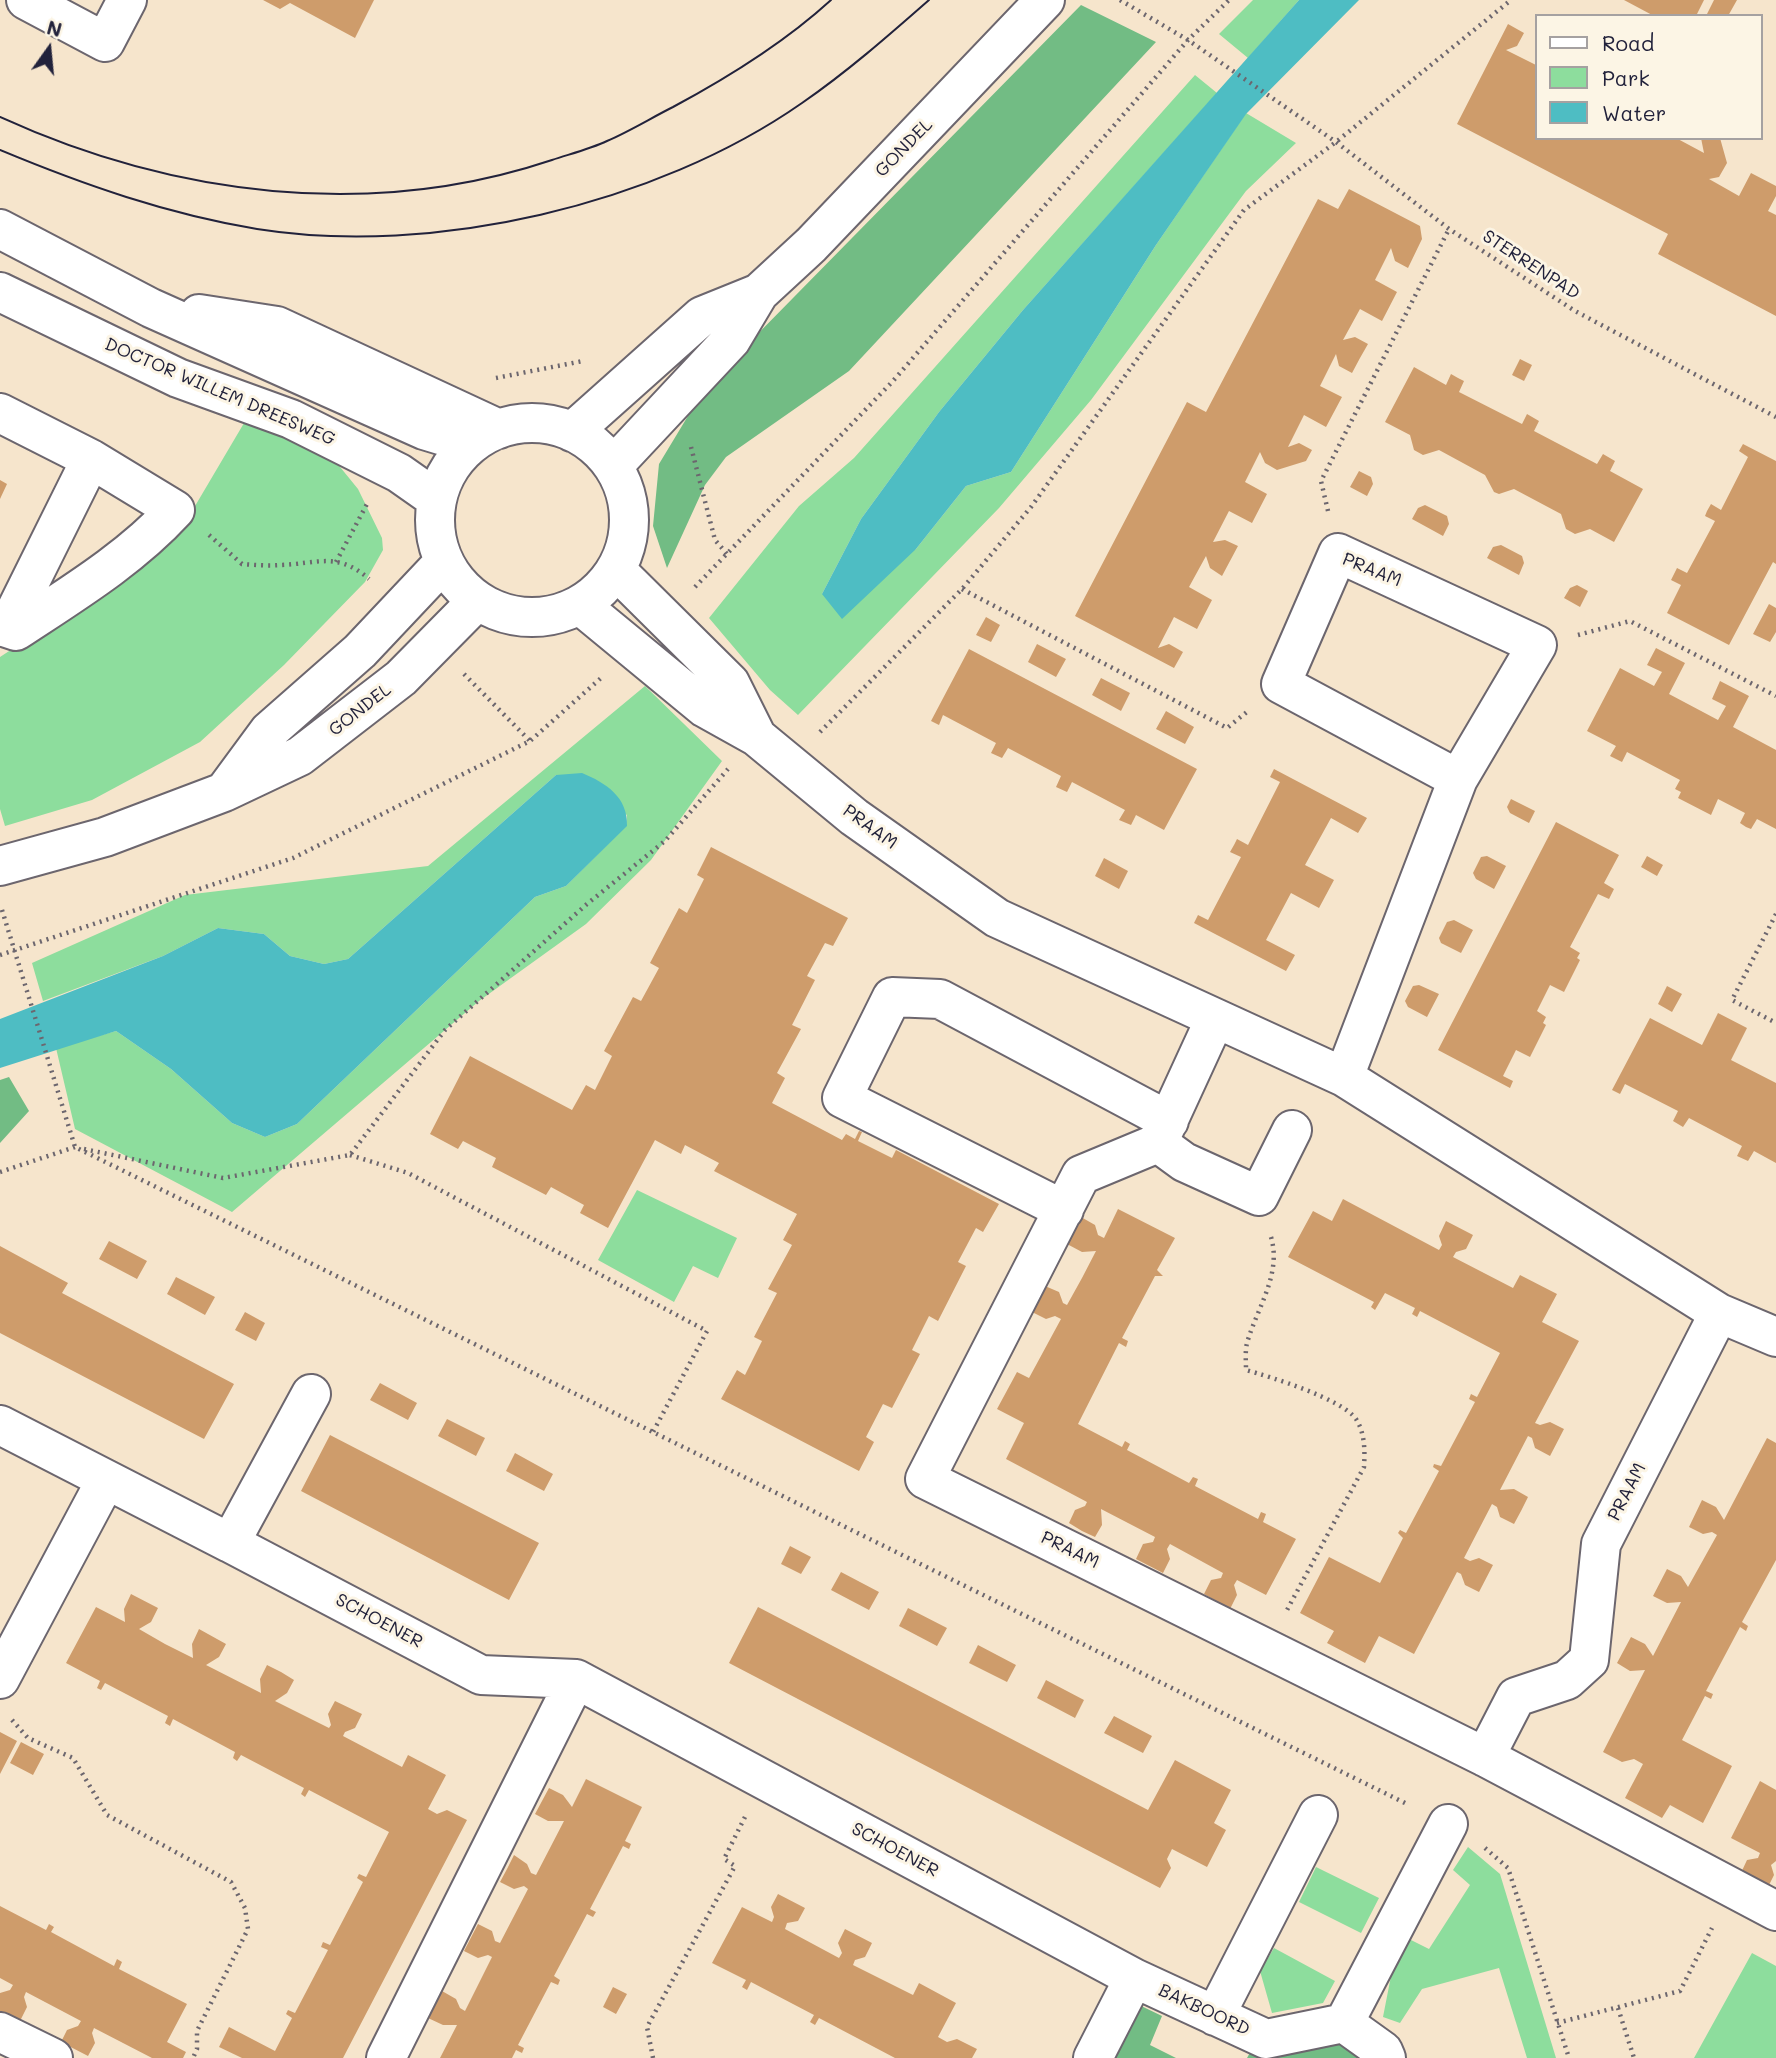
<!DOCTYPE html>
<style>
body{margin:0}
#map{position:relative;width:1776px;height:2058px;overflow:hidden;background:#f6e5cc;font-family:Mali,sans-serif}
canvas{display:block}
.legend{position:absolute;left:1535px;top:14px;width:228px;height:126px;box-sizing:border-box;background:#fcf5e5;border:2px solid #a5a1a1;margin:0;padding:9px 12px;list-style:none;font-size:21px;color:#22223b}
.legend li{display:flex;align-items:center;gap:14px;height:35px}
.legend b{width:35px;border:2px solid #a5a1a1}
.north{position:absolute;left:14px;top:14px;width:70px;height:70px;-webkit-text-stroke:5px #fcf5e5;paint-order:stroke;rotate:15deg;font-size:19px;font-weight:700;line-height:28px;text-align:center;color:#22223b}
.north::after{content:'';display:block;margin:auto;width:24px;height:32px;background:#22223b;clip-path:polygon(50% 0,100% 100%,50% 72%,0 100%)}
</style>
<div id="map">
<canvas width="1776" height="2058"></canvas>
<ul class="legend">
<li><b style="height:9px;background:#fff"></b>Road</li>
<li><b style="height:19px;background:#8ddd9d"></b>Park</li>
<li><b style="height:19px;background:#4ebdc3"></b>Water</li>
</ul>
<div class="north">N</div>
</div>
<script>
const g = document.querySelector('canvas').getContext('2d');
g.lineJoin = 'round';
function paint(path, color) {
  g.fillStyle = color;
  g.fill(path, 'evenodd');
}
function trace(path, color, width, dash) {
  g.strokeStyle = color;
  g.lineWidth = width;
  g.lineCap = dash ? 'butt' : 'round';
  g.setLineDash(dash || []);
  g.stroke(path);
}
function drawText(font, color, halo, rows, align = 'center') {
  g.font = font + ' Mali,sans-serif';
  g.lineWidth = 6;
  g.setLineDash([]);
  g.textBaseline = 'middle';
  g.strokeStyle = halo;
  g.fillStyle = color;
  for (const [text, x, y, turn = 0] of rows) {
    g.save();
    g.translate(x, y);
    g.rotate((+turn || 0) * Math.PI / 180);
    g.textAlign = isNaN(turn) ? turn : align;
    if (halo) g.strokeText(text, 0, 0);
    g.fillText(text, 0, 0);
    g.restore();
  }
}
const green = new Path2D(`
 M1253,0H1299L1248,58L1219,34Z
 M1195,75L1217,93L1023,310L939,412L861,519L822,594L916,549L966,486L1011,472L1156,245L1246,113L1296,143L1246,191L1091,400L999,508L798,715L770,690L709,618L799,506L854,458Z
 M247,418L336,462L358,489L382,538L383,550L365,582L284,665L200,742L92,800L5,826L0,809V657L58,619L185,523Z
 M645,686L722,761L651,860L586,924L479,1001L232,1212L75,1129L56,1048L116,1031L171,1069L232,1123L265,1137L297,1124L535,897L566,886L626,826L627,815L556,775L348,959L324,964L290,956L264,934L218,928L163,956L43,1001L32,963L185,895L428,866Z
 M637,1190L737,1238L718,1278L693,1266L674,1302L598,1260Z
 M1468,1847L1500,1874L1556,2058H1527L1499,1968L1422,1989L1400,2023L1383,2017L1391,1976L1409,1939L1429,1949L1470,1885L1453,1870Z
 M1316,1867L1379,1898L1361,1933L1299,1902Z
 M1274,1948L1335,1981L1323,2003L1272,2013L1260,1971Z
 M1752,1953L1776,1966V2058H1694Z`);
const forest = new Path2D(`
 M1081,5L1156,42L849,371L726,457L705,485L667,568L653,526L659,464L694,406L736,356Z
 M9,1077L29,1111L0,1143V1080Z
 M1135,2003L1162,2016L1150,2045L1176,2058H1105Z
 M1337,2031L1371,2058H1247L1252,2049Z`);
const water = new Path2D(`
 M1299,0H1359L1246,114L1156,245L1011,472L966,486L916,549L842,619L822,594L861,519L939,412L1023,310Z
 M582,773C606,783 628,797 627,826L566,886L535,897L297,1124L265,1137L232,1123L171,1069L116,1031L0,1068V1019L163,956L218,928L264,934L290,956L324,964L348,959L556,775Z`);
const building = new Path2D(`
 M263,0H374L355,38L290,3L280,9Z
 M1624,0H1704L1696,16H1654Z
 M1714,0H1737L1728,16H1706Z
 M1508,24L1524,33L1517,46L1506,50L1536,65V138H1676L1704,153L1701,138H1720L1727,163L1719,177L1709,179L1739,196L1751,173L1776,186V196L1768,211L1776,215V316L1658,254L1668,234L1457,124Z
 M1349,189L1420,226L1422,239L1408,268L1395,261L1391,248L1375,280L1397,292L1382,321L1360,309L1343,340L1355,337L1368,344L1360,358L1352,373L1339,366L1336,354L1320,386L1342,397L1326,427L1304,415L1288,447L1299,443L1312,450L1306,461L1277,470L1265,463L1260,452L1245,482L1267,494L1252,523L1229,511L1213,542L1225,540L1238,546L1222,576L1210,568L1206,556L1189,587L1212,600L1197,629L1174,617L1158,648L1169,644L1183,652L1174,668L1075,616L1187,402L1206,412L1318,199L1338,209Z
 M1520,359L1532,365L1524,381L1512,375Z
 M1414,367L1446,385L1451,374L1458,378L1464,381L1459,392L1522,424L1527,414L1539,421L1534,431L1597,464L1603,454L1615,461L1610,471L1643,489L1614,542L1590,529L1575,534L1566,529L1561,514L1514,489L1499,494L1494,492L1485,475L1439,450L1423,455L1414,450L1410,435L1385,422Z
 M1743,444L1776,461V564L1773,562L1729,645L1667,613L1681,585L1671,580L1677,568L1687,573L1715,521L1705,516L1707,511L1711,504L1721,510L1748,457L1739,451Z
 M1359,471L1371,477L1373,484L1367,496L1350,487Z
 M0,480L7,484L0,499Z
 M1425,505L1447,516L1449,524L1443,536L1412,519L1418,508Z
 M1501,545L1522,556L1524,563L1519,575L1487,558L1493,547Z
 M1577,585L1588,591L1580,607L1564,598L1570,588Z
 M1769,604L1776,608V632L1770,642L1753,634Z
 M986,617L1000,625L991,642L976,635Z
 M1037,644L1066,659L1056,677L1028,662Z
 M1656,648L1685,663L1669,694L1718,720L1726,706L1712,699L1720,681L1749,696L1733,727L1776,750V829L1757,819L1751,829L1746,827L1740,823L1745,813L1718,799L1711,815L1678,798L1681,792L1675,789L1680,780L1627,752L1622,762L1610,756L1616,746L1587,731L1620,668L1654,686L1662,672L1647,665Z
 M969,649L1197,769L1164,830L1136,815L1131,825L1119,820L1125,810L1072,782L1067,792L1056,787L1061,776L1008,748L1002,758L991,753L996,743L943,715L939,725L931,721Z
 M1101,678L1130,693L1121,711L1092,695Z
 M1166,711L1194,727L1185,744L1156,729Z
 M1274,769L1367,818L1358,833L1331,818L1305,865L1334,880L1319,908L1291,893L1266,940L1295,955L1286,971L1194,923L1198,915L1208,920L1241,857L1230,852L1234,845L1237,839L1248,845L1280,782L1270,777Z
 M1511,799L1535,811L1529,823L1510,813L1507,807Z
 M1556,822L1619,855L1604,883L1614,889L1609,899L1598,894L1570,947L1580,953L1577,958L1580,960L1564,992L1550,985L1537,1011L1546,1017L1543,1023L1546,1025L1530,1057L1516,1050L1503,1076L1513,1081L1510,1088L1438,1050Z
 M711,847L848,918L833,946L825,943L807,976L815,980L792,1025L801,1029L777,1073L785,1078L772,1103L842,1140L846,1134L855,1139L859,1131L862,1132L858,1141L892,1158L896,1150L999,1204L983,1232L976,1228L958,1262L966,1266L938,1321L929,1316L912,1350L920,1354L892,1408L883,1404L866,1437L874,1442L859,1471L721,1399L737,1370L745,1375L762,1341L754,1337L777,1293L768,1289L792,1245L783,1240L797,1214L714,1171L719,1163L685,1145L681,1154L655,1140L608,1228L580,1213L584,1205L551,1187L546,1195L492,1167L496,1158L463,1141L458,1149L430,1134L470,1056L572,1110L586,1085L595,1090L612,1056L604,1051L633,997L641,1001L659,968L650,963L679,908L687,913L704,879L697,875Z
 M1487,856L1506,866L1494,889L1476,879L1473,873L1481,857Z
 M1647,856L1663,865L1657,876L1641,867Z
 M1104,858L1128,871L1119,889L1095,876Z
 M1454,920L1473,930L1461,953L1441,943L1439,938L1447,922Z
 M1419,985L1439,994L1427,1017L1408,1007L1405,1001L1413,986Z
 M1667,986L1682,994L1672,1012L1658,1004Z
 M1718,1013L1747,1028L1731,1060L1776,1083V1163L1754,1151L1748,1161L1737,1156L1742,1146L1689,1118L1683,1127L1673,1121L1678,1111L1625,1084L1620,1094L1612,1090L1650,1018L1702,1045Z
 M1343,1199L1439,1250L1442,1245L1439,1236L1446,1221L1473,1235L1466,1249L1456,1252L1453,1257L1513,1288L1520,1275L1557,1294L1542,1322L1579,1341L1535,1423L1540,1425L1550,1422L1564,1429L1550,1456L1535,1448L1532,1438L1528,1436L1500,1490L1514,1489L1528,1497L1521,1511L1514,1524L1500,1517L1497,1507L1492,1504L1464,1558L1470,1561L1479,1558L1493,1565L1479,1592L1465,1585L1461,1574L1457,1572L1414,1654L1379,1636L1365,1663L1327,1643L1334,1631L1300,1613L1329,1557L1380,1583L1403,1538L1398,1533L1400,1530L1406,1533L1439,1471L1433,1467L1434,1464L1441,1466L1475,1402L1469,1399L1471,1394L1477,1397L1500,1353L1420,1311L1417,1317L1412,1314L1415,1308L1385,1293L1375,1310L1371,1307L1374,1302L1288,1257L1313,1211L1332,1221Z
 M1118,1209L1175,1238L1157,1270L1163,1276H1155L1122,1338L1128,1341L1126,1347L1119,1343L1078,1424L1122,1447L1125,1441L1130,1444L1127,1450L1189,1483L1193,1477L1198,1479L1195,1486L1258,1519L1261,1512L1266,1514L1263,1522L1296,1539L1266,1595L1237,1580L1234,1585L1237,1595L1230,1609L1204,1594L1211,1580L1221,1578L1223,1573L1170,1544L1167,1549L1170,1559L1163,1573L1136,1559L1143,1544L1153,1542L1155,1537L1101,1509L1102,1525L1095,1537L1082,1531L1069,1523L1075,1510L1085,1506L1087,1502L1006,1459L1024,1423L997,1409L1017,1372L1029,1378L1061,1319L1055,1316L1046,1319L1032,1312L1045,1286L1059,1292L1063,1303L1067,1305L1082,1278L1096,1251L1082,1252L1067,1244L1081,1217L1095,1225L1098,1235L1104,1238Z
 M109,1241L147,1261L137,1279L99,1259Z
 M0,1246L68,1283L62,1293L234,1384L204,1439L0,1333Z
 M176,1277L215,1297L205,1315L167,1294Z
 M245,1312L265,1323L256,1341L235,1330Z
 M380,1383L417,1403L408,1420L370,1400Z
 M447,1419L485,1438L476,1456L438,1436Z
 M330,1435L539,1543L509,1600L301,1491Z
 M1767,1438L1776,1443V1560L1742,1622L1748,1626L1746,1631L1740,1627L1706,1691L1713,1694L1711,1699L1705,1696L1682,1740L1732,1766L1703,1823L1670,1805L1662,1818L1625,1798L1643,1764L1634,1759L1622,1762L1603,1752L1645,1670L1630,1671L1617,1663L1631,1637L1645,1644L1653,1656L1681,1602L1667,1603L1653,1596L1667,1569L1681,1576L1688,1587L1717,1535L1712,1532L1703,1534L1689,1527L1702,1500L1716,1507L1724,1520Z
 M515,1453L553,1474L544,1491L506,1471Z
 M790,1546L811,1557L801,1574L781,1564Z
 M841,1572L879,1592L869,1610L831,1590Z
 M131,1594L158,1608L151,1622L139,1629L165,1644L193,1658L192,1644L199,1629L226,1644L219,1657L206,1665L261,1693L260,1679L267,1665L281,1672L294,1680L287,1693L275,1701L329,1728L331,1725L328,1714L335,1701L362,1714L355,1728L345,1732L343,1736L402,1767L408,1755L446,1775L428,1809L437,1814L447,1810L467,1820L343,2058H242L219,2047L229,2027L275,2051L292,2018L286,2014L288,2010L295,2013L328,1950L321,1947L323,1942L330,1945L363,1882L357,1878L359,1874L366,1877L389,1832L309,1790L305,1797L301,1794L304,1788L241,1755L237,1761L233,1758L235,1752L173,1719L170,1726L165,1723L168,1716L105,1683L101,1690L97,1688L100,1681L66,1663L96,1607L125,1622L124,1609Z
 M758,1607L1148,1810L1175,1760L1231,1790L1214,1823L1226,1830L1207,1867L1172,1849L1167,1859L1171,1868L1160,1888L729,1663Z
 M908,1608L947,1628L937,1646L899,1626Z
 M978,1645L1016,1665L1007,1682L969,1663Z
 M1046,1680L1084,1700L1075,1718L1037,1698Z
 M1114,1716L1152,1736L1143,1753L1104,1733Z
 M0,1732L17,1741L0,1774Z
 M21,1742L44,1754L33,1775L10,1763Z
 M586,1779L642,1807L625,1841L631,1844L629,1849L623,1846L590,1909L596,1912L593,1917L587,1914L554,1976L560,1980L558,1985L551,1982L518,2045L524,2048L522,2053L516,2050L512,2058H440L457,2025H443L428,2018L442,1991L456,1999L460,2008L465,2011L492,1957L488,1955L478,1958L464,1951L478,1924L492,1931L495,1941L500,1943L528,1889L524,1886L514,1889L500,1882L507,1869L514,1855L527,1864L531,1873L536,1875L564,1821H548L535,1814L549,1788L563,1795L572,1807Z
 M1760,1781L1776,1790V1861L1771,1865L1774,1875L1767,1889L1740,1875L1747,1860L1758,1858L1760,1853L1731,1838Z
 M778,1894L805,1908L798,1921L787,1923L785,1929L839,1958L842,1953L838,1943L845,1929L872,1943L865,1957L855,1960L853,1965L913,1995L919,1983L956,2003L938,2037L947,2042L957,2039L977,2049L972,2058H895L819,2018L815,2025L810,2022L814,2015L751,1982L747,1990L742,1987L746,1980L712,1963L742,1907L772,1922L774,1917L771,1907Z
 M0,1906L46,1930L49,1924L54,1927L51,1932L114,1966L117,1959L122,1962L119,1969L187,2004L167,2042L186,2052L183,2058H152L94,2028L92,2033L95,2043L88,2056L61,2042L67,2030L78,2026L81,2021L26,1992L24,1997L27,2007L20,2021L0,2011V1993L10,1990L13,1985L0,1978Z
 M613,1987L627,1994L616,2014L603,2007Z`);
const path = new Path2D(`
 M1120,0L1188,40L1336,142L1449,229L1575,311L1776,417
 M496,378L583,361
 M691,447L715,540L727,554
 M1328,511L1321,481L1449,229
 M209,535L242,564C255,565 268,566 280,565C317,564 337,551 369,579
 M336,562L367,504
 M695,587L893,381L1188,40L1229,0
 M962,589L1227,728L1248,711
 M1578,635L1630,621L1776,696
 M464,674L530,741
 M820,732L962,589L1031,507L1244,210L1336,142L1511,0
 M2,910L75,1147L1407,1804
 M1776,914L1732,1000L1776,1023
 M0,955L293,858L530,741L601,678
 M84,1149L223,1178L350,1155L445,1030L587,904L665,841L728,769
 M350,1155L408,1173L707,1331L653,1432
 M0,1172L75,1147
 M1271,1237C1282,1274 1257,1308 1247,1343C1245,1351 1246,1361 1246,1370C1271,1377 1342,1399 1356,1419C1365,1433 1365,1451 1364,1467L1287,1610
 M12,1720L28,1738L73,1758L107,1815L231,1882L245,1908L248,1929L197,2031V2049L193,2058
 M1485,1848L1508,1868L1569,2058
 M1618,2008L1634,2058
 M1557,2023L1680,1991L1712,1928
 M653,2058L647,2027L735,1866L724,1859L745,1817`);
const minor = new Path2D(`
 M26,0L105,42L127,0
 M0,229L151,308L424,430L470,444
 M0,292L178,378L291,419L399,473L436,499
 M199,314L277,326L499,429
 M0,413L91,459L175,510C130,559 72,594 16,631L7,628L91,459
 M435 520a97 97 0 1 1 194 0a97 97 0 1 1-194 0Z
 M572,432L702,316L759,293
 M613,466L731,340L759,293L811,245L1045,0
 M616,570L730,683L757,737
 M580,605L705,708L757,737L854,817L997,918L1344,1077L1719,1313L1776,1337
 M227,788L269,731L360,651L443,563
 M0,866L105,837L224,792L300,756L401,678L477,601
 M1215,1019L1158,1143L1081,1175L925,1479L1485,1757L1776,1911
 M1344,1077L1458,779L1281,684L1338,553L1537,645L1458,779
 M1158,1143L1184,1162L1259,1196L1292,1130
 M1064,1210L842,1098L892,997L940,999L1169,1121
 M311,1394L230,1543L481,1675L576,1679L1134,1978L1093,2058
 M0,1425L230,1543
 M0,1679L106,1480
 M1485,1757L1516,1697L1567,1680L1589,1660L1601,1544L1719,1313
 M1134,1978L1266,2039L1344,2023L1383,2051L1386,2058
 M1215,2016L1318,1815
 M1344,2023L1448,1824
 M0,2032L53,2058
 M386,2058L576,1679`);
const tram = new Path2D(`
 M0,117C173,196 370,221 552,160C570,154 590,149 607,141C630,131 651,118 673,107C729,77 784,43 831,0
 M0,150C84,185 167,214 257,229C433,257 656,205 802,103C847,72 888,36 929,0`);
const streetNames = [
 ["GONDEL",904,148,-46],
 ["STERRENPAD",1531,265,33],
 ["DOCTOR WILLEM DREESWEG",220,392,23],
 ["PRAAM",1372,570,22],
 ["GONDEL",360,710,-38],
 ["PRAAM",870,827,36],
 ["PRAAM",1627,1492,-63],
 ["PRAAM",1070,1550,26],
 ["SCHOENER",379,1621,28],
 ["SCHOENER",895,1850,28],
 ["BAKBOORD",1204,2010,25]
];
paint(green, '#8ddd9d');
paint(forest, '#72bc84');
paint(water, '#4ebdc3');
paint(building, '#ce9c6b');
trace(minor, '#6c666e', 42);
trace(path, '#6c666e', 4.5, [2, 5]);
trace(minor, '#fff', 38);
trace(tram, '#22223b', 2);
drawText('18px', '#22223b', '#fcf5e5', streetNames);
</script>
